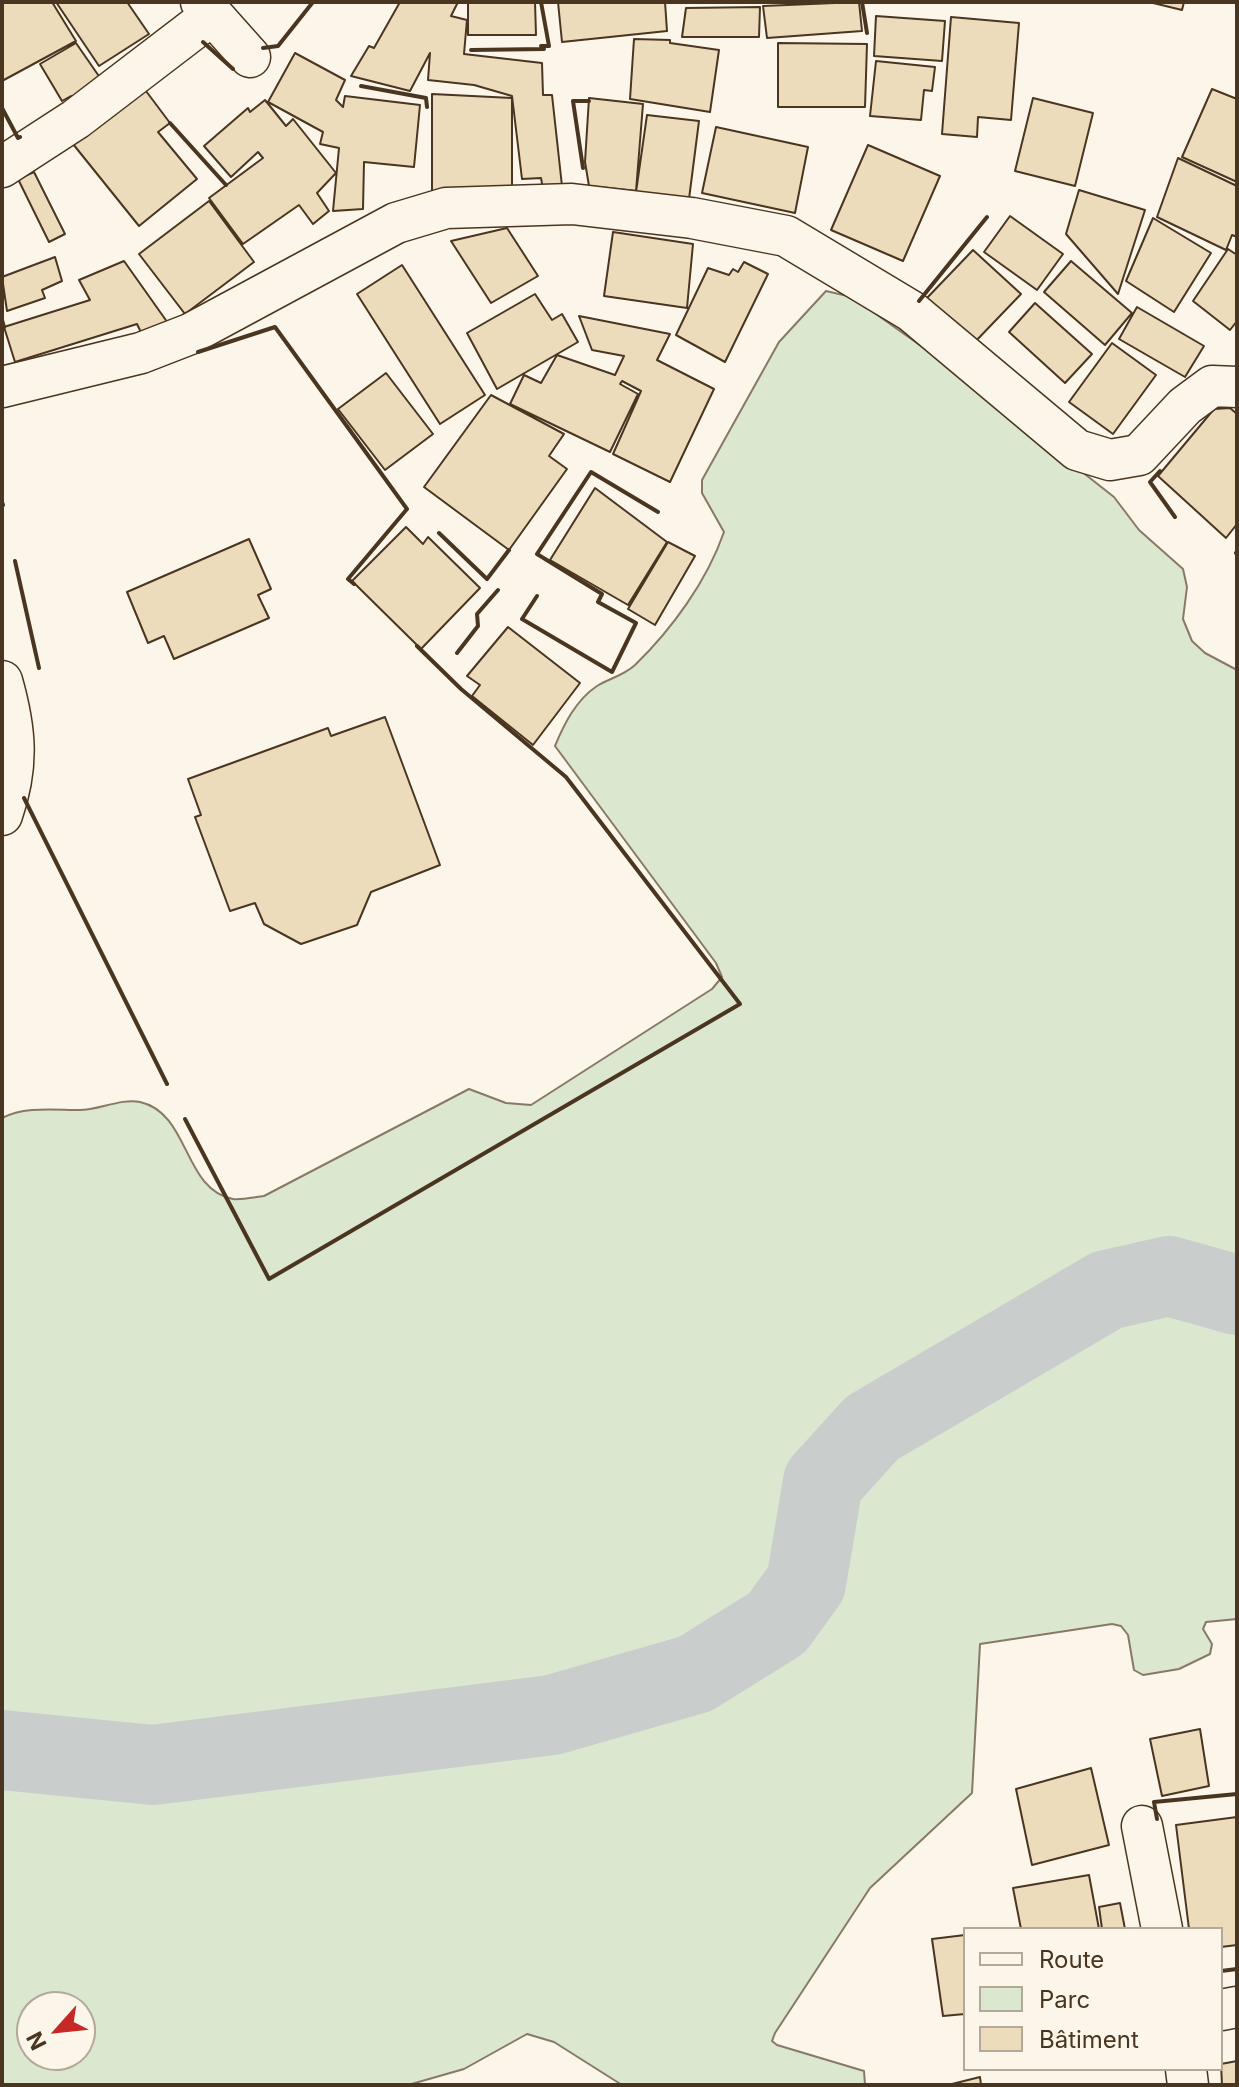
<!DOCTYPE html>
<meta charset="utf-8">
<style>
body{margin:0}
#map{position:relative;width:1239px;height:2087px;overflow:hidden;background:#fbf6e9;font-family:Inter,sans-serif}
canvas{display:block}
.frame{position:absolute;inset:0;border:4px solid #4a3520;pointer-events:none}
.legend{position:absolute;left:963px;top:1927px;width:260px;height:144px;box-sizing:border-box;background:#fbf6e9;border:2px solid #b4a999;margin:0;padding:10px 14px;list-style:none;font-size:24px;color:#4a3520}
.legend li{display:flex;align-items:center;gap:16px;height:40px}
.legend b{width:40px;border:2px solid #b4a999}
.north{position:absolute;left:16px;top:1991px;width:80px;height:80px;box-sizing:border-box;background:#fbf6e9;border:2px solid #b4a999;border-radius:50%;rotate:243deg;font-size:22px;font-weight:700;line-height:32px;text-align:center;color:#4a3520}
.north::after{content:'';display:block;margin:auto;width:28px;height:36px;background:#c62828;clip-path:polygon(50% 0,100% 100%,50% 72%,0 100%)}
</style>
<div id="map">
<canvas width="1239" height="2087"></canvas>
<div class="frame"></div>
<ul class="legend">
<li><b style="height:10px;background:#fbf6e9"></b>Route</li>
<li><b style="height:22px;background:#dce7d0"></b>Parc</li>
<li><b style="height:22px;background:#ecdcbc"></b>Bâtiment</li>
</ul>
<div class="north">N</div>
</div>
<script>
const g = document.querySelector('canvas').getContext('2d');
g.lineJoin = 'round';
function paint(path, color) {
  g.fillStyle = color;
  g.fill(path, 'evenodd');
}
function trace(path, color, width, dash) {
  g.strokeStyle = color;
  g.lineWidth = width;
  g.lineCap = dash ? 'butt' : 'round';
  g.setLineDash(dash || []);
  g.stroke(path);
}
const green = new Path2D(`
 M826,291L852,297L931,353L1114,497L1139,530L1183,569L1187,587L1183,619L1192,641L1205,653L1237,670V1619L1206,1622L1203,1629L1212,1644L1210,1654L1179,1669L1143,1675L1134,1670L1128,1635L1121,1626L1112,1624L980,1644L972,1793L870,1888L775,2033L772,2041L777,2045L864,2071L865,2085H622L554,2042L527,2034L464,2069L408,2085H2V1118C25,1106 54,1110 80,1110C98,1110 122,1098 140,1102C190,1113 183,1190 233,1199C242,1200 255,1197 264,1196L469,1089L506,1103L531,1105L712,989L722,977L716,963L555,746C564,724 576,700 597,686C610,678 623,676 635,665C672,629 707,581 724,532L702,493V480L779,342ZM32,2007H80V2055H32Z`);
const river = new Path2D(`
 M2,1750L153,1765L552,1715L695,1674L777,1623L806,1583L823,1482L872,1428L1107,1290L1169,1276L1237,1295`);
const building = new Path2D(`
 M2,2H52L76,41L2,81Z
 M56,2H127L149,34L99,66Z
 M400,2H458L451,16L467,20L464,54L542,63L543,95H552L562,186L543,189L541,178L522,179L512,96L474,85L428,80L430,53L410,91L351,76L369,46L374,48Z
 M468,2H535L536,35H468Z
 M558,2H665L667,31L562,42Z
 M859,2L862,31L767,38L763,6Z
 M1149,2H1184L1182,10Z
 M760,7L759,37H682L686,8Z
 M876,16L945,21L942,61L874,56Z
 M951,17L1019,23L1011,120L978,117L977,137L942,134Z
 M634,39L670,40V43L719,50L710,112L630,99Z
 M76,43L103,82L73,101L71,96L62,101L40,64Z
 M778,43L867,44L865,107H778Z
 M295,53L345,80L336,100L343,107L345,96L420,105L414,167L364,162L363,209L333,211L339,148L320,144L323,132L268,102Z
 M876,61L935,67L932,91L924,90L921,120L870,116Z
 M143,87L170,123L158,132L197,179L139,226L73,144Z
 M1212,89L1237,99V182L1182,157Z
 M432,94L512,98V195L432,194Z
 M589,98L643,104L636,191L589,186L585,162Z
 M1033,98L1093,113L1075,186L1015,171Z
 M265,100L286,126L293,119L336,173L317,193L329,211L313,224L299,205L243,244L209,198L263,158L258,152L231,177L204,146L248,108L250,112Z
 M647,115L699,121L689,199L636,192Z
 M716,127L808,147L795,213L702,193Z
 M868,145L940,176L903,261L831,230Z
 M1178,158L1237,186V237L1232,235L1226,250L1157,217Z
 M34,172L65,234L49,242L18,179Z
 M1079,190L1145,210L1118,294L1066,234Z
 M209,201L254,262L185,314L139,254Z
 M1010,216L1063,254L1037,290L984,252Z
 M1153,218L1211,253L1174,312L1126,281Z
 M507,228L538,276L491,303L451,241Z
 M613,232L693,244L687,308L604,296Z
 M1228,249L1237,255V321L1230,330L1193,301Z
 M973,250L1021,294L973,344L926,299Z
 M55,257L62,281L42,290L45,298L7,311L2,277Z
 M124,261L175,333L147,345L137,324L15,362L4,327L90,300L79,280Z
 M1071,261L1132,313L1105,345L1044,292Z
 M744,262L768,274L725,362L676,335L708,268L729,275L733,269L738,272Z
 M402,265L485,395L440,424L357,294Z
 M535,294L552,320L562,314L578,342L497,389L467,333Z
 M1035,303L1092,354L1065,383L1009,332Z
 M1137,307L1204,346L1185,377L1119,339Z
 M579,316L670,334L657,360L714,389L670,482L613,454L641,391L622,381L620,384L638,394L610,452L510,404L524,375L541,383L557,355L615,375L624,356L592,350Z
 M1112,343L1156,375L1113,434L1069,402Z
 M386,373L433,434L385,470L338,409Z
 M491,395L564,434L549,456L567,469L509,550L424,487Z
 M1230,408L1237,414V524L1226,538L1158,476L1214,409Z
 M595,488L667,542L628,605L550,560Z
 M406,527L423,544L428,537L480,588L421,649L352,581Z
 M249,539L271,589L258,595L269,618L174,659L164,636L148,643L127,592Z
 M668,542L695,556L655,625L628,609Z
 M508,627L580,683L533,745L472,696L480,685L467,676Z
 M385,717L440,865L371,892L357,925L301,944L264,924L255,903L230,911L195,817L201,815L188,779L328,728L331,736Z
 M1200,1729L1209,1786L1162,1796L1150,1739Z
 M1091,1768L1109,1845L1032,1865L1016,1789Z
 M1237,1817V1945L1221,1947V1929H1189L1176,1825Z
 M1089,1875L1099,1929H1021L1013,1888Z
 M1120,1903L1125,1929H1102L1099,1907Z
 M965,1935V2014L943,2016L932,1939Z
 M1237,2061V2085H1222L1221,2064Z
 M980,2077L981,2085H948Z`);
const street = new Path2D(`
 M201,2L250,57
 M2,167L76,119L212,15
 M2,387L141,353L190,334L396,223L446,208L572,204L692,218L786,236L911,311L1077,450L1110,460L1139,455L1185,406L1212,386L1237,387
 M2,681C16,730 19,766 2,815
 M1142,1826L1162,1929
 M1221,2010L1237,2007
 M1186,2069L1188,2085`);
const wall = new Path2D(`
 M541,2L549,46H541
 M862,2L867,33
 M203,42L233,69
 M263,48L278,46L313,2
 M471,50L544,49
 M361,86L426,98L427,107
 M2,108L18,138L20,137
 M170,123L226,185
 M583,168L573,101H589
 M919,301L987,217
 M2,320L4,327
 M198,352L275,327L407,509L348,579L354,584
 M1160,471L1150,482L1175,517
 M2,502L3,505
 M439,533L487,579L509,550
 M1236,553L1237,552
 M15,561L39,668
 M537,596L522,619L612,672L636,623L598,602L602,594L537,554L591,472L658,512
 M457,653L478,626L477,614L498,590
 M24,798L167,1084
 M185,1119L269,1279L740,1004L566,777L461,689L417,646
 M1157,1819L1154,1802L1237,1794
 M1221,1971L1237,1969`);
paint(green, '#dce7d0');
trace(green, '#887966', 2);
trace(river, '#c9cecd', 80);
paint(building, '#ecdcbc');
trace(building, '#4a3520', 2);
trace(street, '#4a3520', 43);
trace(street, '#fbf6e9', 40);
trace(wall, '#4a3520', 4);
</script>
